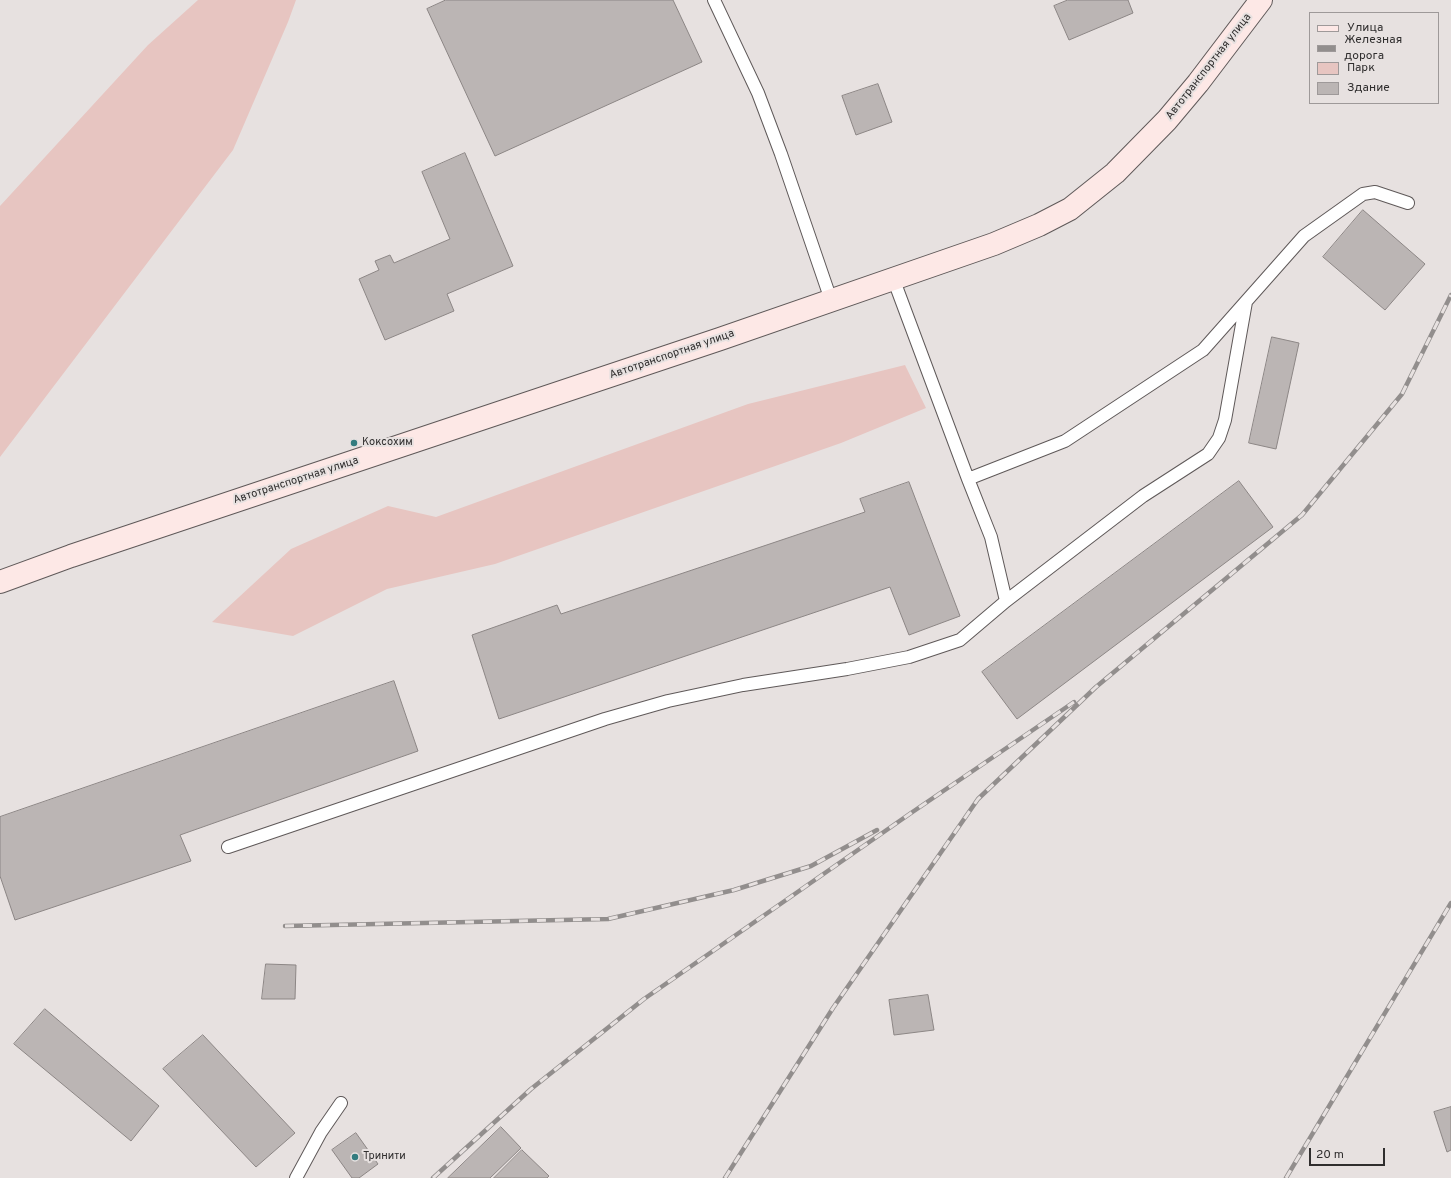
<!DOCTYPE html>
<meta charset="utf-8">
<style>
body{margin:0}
#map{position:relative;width:1451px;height:1178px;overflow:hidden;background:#e7e1e0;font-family:Overpass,sans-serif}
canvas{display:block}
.legend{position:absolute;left:1309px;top:12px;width:130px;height:92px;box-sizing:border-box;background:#e7e1e0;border:1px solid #9e9999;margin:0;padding:5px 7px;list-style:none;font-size:12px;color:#302e2e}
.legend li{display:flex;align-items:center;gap:8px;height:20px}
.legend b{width:20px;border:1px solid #9e9999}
.scale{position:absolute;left:1309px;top:1148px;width:76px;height:18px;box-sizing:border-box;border:2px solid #302e2e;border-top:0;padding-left:5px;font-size:12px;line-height:14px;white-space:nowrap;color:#302e2e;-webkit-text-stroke:3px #e7e1e0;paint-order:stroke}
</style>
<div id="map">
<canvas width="1451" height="1178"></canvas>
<ul class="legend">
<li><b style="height:5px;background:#fde8e6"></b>Улица</li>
<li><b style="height:5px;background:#928e8d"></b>Железная дорога</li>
<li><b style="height:11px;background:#e7c5c1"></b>Парк</li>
<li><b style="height:11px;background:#bbb5b4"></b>Здание</li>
</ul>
<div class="scale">20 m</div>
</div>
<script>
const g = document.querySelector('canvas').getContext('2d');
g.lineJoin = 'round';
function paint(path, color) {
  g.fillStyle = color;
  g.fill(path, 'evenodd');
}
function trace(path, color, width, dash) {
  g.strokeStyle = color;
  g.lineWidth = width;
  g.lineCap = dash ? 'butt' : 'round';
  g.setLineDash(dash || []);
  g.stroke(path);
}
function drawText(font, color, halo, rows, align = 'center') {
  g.font = font + ' Overpass,sans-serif';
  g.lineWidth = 4;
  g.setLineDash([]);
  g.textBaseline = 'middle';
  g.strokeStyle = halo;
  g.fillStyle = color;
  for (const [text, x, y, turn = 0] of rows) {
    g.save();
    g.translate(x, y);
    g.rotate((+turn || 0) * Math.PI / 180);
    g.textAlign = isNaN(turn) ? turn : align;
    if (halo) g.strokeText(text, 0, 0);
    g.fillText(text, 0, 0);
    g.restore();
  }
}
const green = new Path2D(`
 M198,0H296L288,22L233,150L0,457V206L148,45Z
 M905,365L926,408L841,443L495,564L387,589L293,636L212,622L291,549L388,506L436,517L748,404Z`);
const building = new Path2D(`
 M446,0H673L702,62L495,156L427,9Z
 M1068,0H1128L1133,13L1069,40L1054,6Z
 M878,84L892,122L856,135L842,96Z
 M465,153L513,266L447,294L454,311L385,340L359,279L379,270L375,261L390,255L394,263L450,239L422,172Z
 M1363,210L1425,264L1385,310L1323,257Z
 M1272,337L1299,343L1276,449L1249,443Z
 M1239,481L1273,527L1017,719L982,672Z
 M909,482L960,616L909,635L890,587L499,719L472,635L557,605L561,614L865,512L860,499Z
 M394,681L418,751L180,835L191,861L15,920L0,876V817Z
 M266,964L296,965L295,999H262Z
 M928,995L934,1030L894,1035L889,1000Z
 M45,1009L159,1106L131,1141L14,1044Z
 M203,1035L295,1133L256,1167L163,1069Z
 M1451,1107V1150L1447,1152L1434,1112Z
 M501,1127L521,1148L490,1178H448Z
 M356,1133L378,1164L359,1178H352L332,1150Z
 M522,1150L549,1176L547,1178H494Z`);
const service = new Path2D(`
 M714,0L758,93L781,154L831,300
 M893,278L968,479L991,537L1006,601
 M968,479L1065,441L1203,350L1304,236L1363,194L1375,192L1408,203
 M228,847L605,719L668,701L743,685L847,669L909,657L960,640L1006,601L1143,496L1208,454L1219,438L1225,420L1246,302
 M296,1178L321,1132L341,1103`);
const secondary = new Path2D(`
 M0,582L71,556L720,339L994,244L1039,225L1070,209L1115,173L1167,120L1198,83L1261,0`);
const rail = new Path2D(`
 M285,926L608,919L734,890L811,866L877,830
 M433,1178L531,1089L644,999L911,813L1074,702
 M725,1178L833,1008L978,799L1096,687L1302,515L1402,394L1451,295
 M1286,1178L1451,903`);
const markers = [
 [354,443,4,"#337c7f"],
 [355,1157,4,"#337c7f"]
];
const streetNames = [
 ["Автотранспортная улица",1209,67,-52],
 ["Автотранспортная улица",672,355,-19],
 ["Автотранспортная улица",296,481,-18]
];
const poiNames = [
 ["Коксохим",362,443],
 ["Тринити",363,1157]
];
paint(green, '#e7c5c1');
paint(building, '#bbb5b4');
trace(building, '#8c8685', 1);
trace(service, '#5f5959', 14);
trace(secondary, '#5f5959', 24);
trace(service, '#fff', 12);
trace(secondary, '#fde8e6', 22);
trace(rail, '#928e8d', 4.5);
trace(rail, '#e7e1e0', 3, [9]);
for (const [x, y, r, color] of markers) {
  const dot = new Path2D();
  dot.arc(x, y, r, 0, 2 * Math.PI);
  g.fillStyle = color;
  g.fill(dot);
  trace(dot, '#e7e1e0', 1.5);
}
drawText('11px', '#302e2e', '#e7e1e0', streetNames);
drawText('11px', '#302e2e', '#e7e1e0', poiNames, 'left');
</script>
